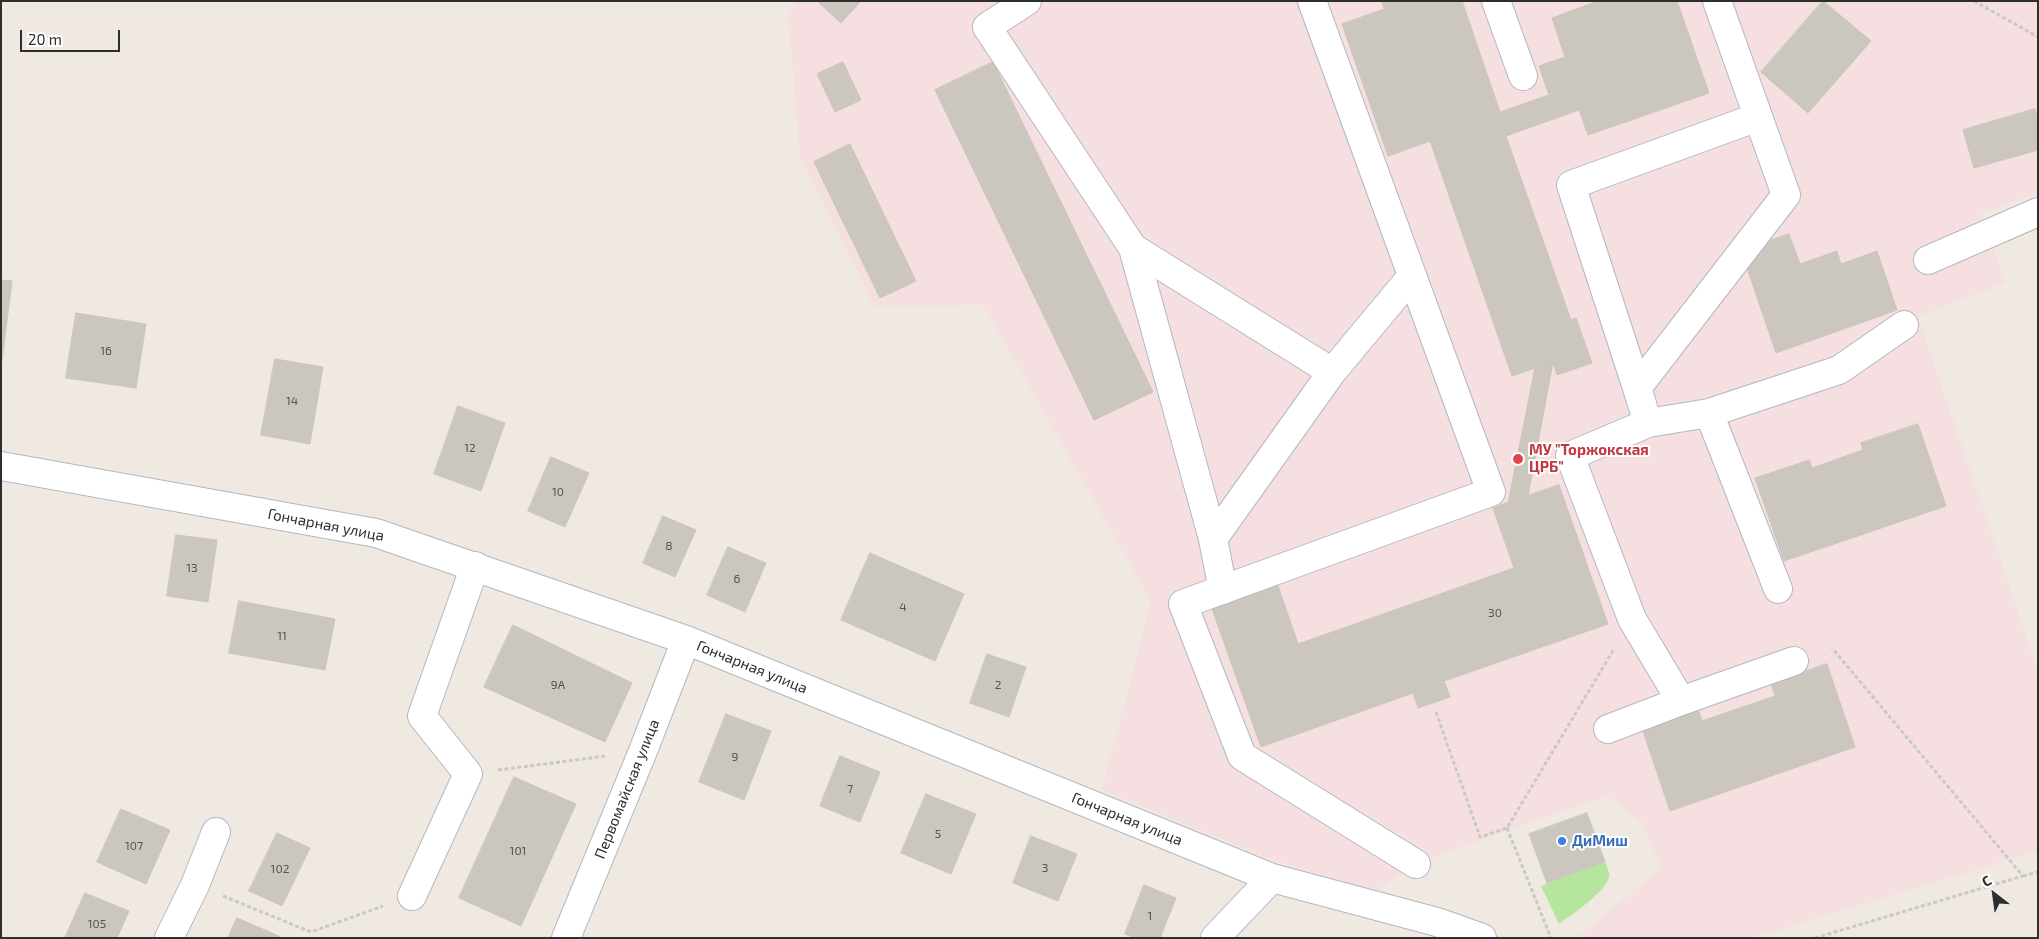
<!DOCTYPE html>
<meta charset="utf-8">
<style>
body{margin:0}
#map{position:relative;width:2039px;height:939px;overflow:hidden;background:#efe9e1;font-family:"Exo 2",sans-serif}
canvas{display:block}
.frame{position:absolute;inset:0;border:2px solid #2e2e2e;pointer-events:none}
.north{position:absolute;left:1969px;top:869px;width:50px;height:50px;-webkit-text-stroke:4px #fff;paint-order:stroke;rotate:330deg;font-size:14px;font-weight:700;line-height:20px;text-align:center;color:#2e2e2e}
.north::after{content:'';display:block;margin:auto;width:18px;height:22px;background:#2e2e2e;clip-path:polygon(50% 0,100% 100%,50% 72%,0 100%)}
.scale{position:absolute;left:20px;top:30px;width:100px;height:22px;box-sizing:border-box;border:2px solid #2e2e2e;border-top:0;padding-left:6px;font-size:15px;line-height:18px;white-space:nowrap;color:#2e2e2e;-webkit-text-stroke:4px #fff;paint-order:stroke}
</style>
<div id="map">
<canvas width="2039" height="939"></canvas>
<div class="frame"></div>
<div class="north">С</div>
<div class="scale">20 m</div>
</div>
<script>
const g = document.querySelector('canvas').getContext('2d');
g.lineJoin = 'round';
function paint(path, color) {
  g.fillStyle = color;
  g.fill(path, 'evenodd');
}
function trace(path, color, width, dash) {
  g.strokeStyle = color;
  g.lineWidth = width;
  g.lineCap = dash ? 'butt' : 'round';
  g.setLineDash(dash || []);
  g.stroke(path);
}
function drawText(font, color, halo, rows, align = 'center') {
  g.font = font + ' "Exo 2",sans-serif';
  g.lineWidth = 4;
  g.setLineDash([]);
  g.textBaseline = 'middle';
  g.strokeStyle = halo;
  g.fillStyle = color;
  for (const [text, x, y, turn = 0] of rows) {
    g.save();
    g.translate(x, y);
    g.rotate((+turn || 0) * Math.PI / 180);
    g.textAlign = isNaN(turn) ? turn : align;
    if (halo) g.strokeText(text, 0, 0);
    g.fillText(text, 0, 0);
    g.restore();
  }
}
const medical = new Path2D(`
 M796,1H2038V193L1982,213L2005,283L1918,316L2038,672V851L1752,938H1576L1661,868L1642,822L1608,796L1519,826L1416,864L1376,891L1278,862L1102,790L1151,601L983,305L874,306L800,157L788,15Z`);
const green = new Path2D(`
 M1605,862C1607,867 1610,872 1609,877C1605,893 1572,914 1559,924L1541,886Z`);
const building = new Path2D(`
 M821,1H861L841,23L819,3Z
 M1382,1H1462L1500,112L1549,95L1539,66L1565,57L1552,18L1598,1H1677L1709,93L1588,135L1579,110L1506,136L1571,320L1576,318L1592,363L1557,375L1553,362L1512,376L1430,141L1388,156L1342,24L1384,9Z
 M1823,1L1871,41L1808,113L1761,72Z
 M843,62L861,100L835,112L817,74Z
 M993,62L1153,392L1094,420L935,90Z
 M2035,109L2038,119V150L1974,168L1963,130Z
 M850,144L916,281L880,298L814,162Z
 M1789,234L1800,264L1837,251L1841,264L1877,251L1897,310L1776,353L1744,259L1755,246Z
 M1,280L12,281L1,368Z
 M76,313L146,324L136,388L66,378Z
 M275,359L323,367L310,444L261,435Z
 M1553,362L1528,496L1508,503L1535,368Z
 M458,406L505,423L481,491L434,474Z
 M1918,424L1946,506L1784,561L1755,478L1809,460L1812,468L1863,450L1861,443Z
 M551,457L589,473L565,527L528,511Z
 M1559,485L1608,624L1444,681L1450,697L1418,708L1413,693L1261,747L1210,603L1276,580L1298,644L1514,568L1493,508Z
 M663,516L696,530L675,577L643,563Z
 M176,535L217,540L208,602L167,596Z
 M728,547L766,563L745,612L707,595Z
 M870,553L964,594L935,661L841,620Z
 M239,601L335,619L325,670L229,653Z
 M513,625L632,683L605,742L484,687Z
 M987,654L1026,667L1009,717L970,703Z
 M1827,664L1855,747L1670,811L1642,728L1698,709L1702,721L1775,696L1771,683Z
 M726,714L771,731L744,800L699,782Z
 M840,756L880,772L860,822L820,806Z
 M514,777L576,804L521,926L459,898Z
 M926,794L976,814L951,874L901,853Z
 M121,809L170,830L146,884L97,862Z
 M1587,813L1605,862L1547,883L1529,834Z
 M277,833L310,848L282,906L249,891Z
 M1031,836L1077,854L1058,901L1013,883Z
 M1144,885L1176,898L1160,938H1135L1125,934Z
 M85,893L129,911L117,938H65Z
 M237,918L279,936V938H228Z`);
const path = new Path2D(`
 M1974,1L2038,37
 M1436,712L1480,837L1507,828L1614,649
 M498,770L606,756
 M1507,828L1551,938
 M2023,876L2038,872
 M223,896L311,932L383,906
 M1815,938L2023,876L1832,648`);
const minor = new Path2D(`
 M1027,1L987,27L1133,248L1213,539L1223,590
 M1312,1L1491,492L1183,604L1242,756L1416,864
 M1496,1L1523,76
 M1717,1L1786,195L1637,388L1571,185L1758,117
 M1133,248L1332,372L1412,276
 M1928,260L2038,212
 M1637,388L1648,423L1570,456L1632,619L1681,701L1794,661
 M1648,423L1709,413
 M1,466L376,533L686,640L1272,878L1437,922L1482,938
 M1213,539L1332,372
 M1778,589L1709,413L1839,370L1904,325
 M1608,729L1681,701
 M412,896L468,774L422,716L475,566
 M169,938L195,885L216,832
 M566,938L643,751L686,640
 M1215,938L1272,878`);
const markers = [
 [1518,459,6,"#e0444e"],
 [1562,841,5,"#3f7fe0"]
];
const numberNames = [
 ["16",106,351],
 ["14",292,401],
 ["12",470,448],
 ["10",558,492],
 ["8",669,546],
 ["13",192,568],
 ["6",737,579],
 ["4",903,607],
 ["30",1495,613],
 ["11",282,636],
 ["9А",558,685],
 ["2",998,685],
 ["9",735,757],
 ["7",850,789],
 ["5",938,834],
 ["107",134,846],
 ["101",518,851],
 ["3",1045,868],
 ["102",280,869],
 ["1",1150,916],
 ["105",97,924]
];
const healthNames = [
 ["МУ \"Торжокская",1529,450],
 ["ЦРБ\"",1529,467]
];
const streetNames = [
 ["Гончарная улица",326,525,11],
 ["Гончарная улица",752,667,22],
 ["Первомайская улица",627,789,-68],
 ["Гончарная улица",1127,819,22]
];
const shopNames = [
 ["ДиМиш",1572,841]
];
paint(medical, '#f5dfe0');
paint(green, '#b6e59e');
paint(building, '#cbc7bf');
trace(building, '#cbc5ba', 1);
trace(minor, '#b4b7c1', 30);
trace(path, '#c9c9c9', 3, [4, 2.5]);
trace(minor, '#fff', 28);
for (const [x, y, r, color] of markers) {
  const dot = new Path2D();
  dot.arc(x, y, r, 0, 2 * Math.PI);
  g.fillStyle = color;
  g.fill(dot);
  trace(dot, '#fff', 2);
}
drawText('12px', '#555452', null, numberNames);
drawText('bold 15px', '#be3a42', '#fff', healthNames, 'left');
drawText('15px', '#2e2e2e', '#fff', streetNames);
drawText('bold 15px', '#366cbe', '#fff', shopNames, 'left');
</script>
